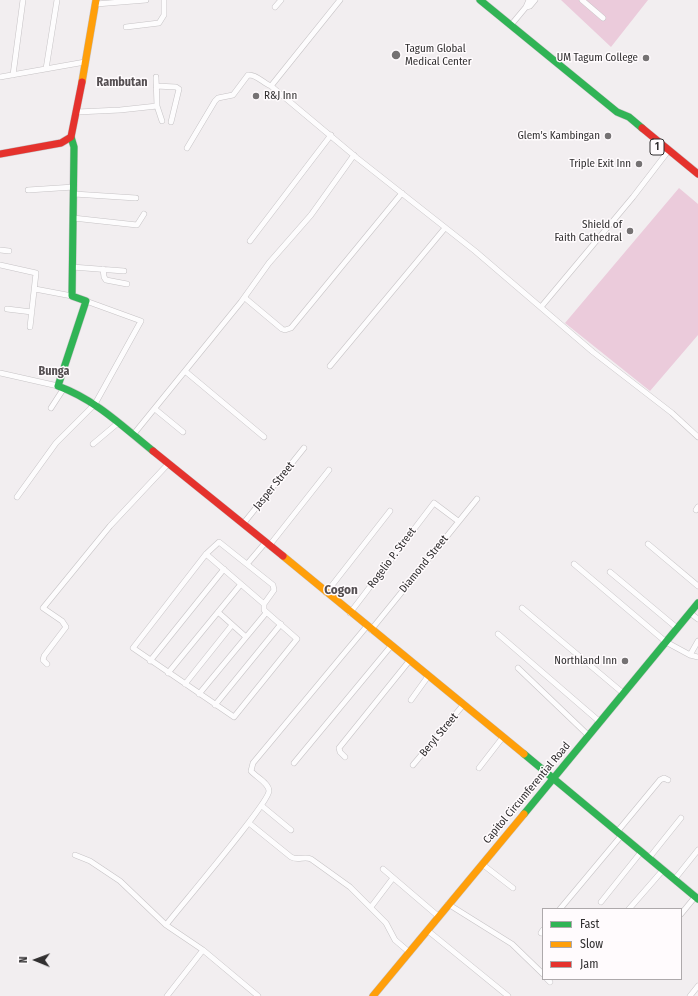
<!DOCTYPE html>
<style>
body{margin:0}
#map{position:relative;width:698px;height:996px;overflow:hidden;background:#f2eef0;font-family:"Fira Sans Condensed",sans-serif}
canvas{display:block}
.legend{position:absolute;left:542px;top:908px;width:140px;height:72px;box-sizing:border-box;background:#fffbfd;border:1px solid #ada9ab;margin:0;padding:5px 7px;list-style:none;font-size:12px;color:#312f30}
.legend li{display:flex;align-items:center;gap:8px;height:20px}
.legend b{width:20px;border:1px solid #ada9ab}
.north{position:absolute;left:16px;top:940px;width:40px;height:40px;-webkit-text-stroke:3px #fffbfd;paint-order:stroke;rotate:271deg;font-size:11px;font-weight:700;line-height:16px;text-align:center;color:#312f30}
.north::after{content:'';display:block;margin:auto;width:14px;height:18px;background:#312f30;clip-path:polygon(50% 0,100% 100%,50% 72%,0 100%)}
</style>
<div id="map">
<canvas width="698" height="996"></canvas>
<ul class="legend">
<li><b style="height:5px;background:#30b455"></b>Fast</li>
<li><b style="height:5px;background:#ff9f0a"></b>Slow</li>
<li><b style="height:5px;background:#e5322d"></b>Jam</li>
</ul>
<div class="north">N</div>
</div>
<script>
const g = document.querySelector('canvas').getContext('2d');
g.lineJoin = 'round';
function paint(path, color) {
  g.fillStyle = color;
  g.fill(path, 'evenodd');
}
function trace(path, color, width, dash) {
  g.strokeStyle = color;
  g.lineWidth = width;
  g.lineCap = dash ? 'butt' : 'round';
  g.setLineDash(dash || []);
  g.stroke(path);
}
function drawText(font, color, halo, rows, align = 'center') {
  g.font = font + ' "Fira Sans Condensed",sans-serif';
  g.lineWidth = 3;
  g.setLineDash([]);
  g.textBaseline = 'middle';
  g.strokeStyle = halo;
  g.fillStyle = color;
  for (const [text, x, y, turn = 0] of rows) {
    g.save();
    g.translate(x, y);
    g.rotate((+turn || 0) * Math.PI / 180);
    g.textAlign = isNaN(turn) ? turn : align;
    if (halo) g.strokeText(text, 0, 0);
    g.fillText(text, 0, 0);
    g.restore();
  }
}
const green = new Path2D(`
 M561,0H648L611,47Z
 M679,188L698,204V335L650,391L565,323Z`);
const street = new Path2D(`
 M340,0L271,86L357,158L475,251L593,352L672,413L698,437
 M582,0L603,18
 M96,4L146,0
 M275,7L281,0
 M526,7L530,6L535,0
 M511,25L526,7L529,0
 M126,27L159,23L164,15V0
 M46,69L57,0
 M13,75L23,0
 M0,77L85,62
 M156,77L157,106L162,121
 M156,86L176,87L179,89L171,122
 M77,112L120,110L157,106
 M187,148L215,101L218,98L233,95L248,75C256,74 263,83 271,86
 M28,190L74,187
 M74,194L136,198
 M73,218L137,225L144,214
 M250,241L331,135
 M0,250L9,251
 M0,265L36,273L30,327
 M72,267L124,271
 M103,269L104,277L106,280L127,284
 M35,289L72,296
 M245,298L282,329L285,330L291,328L402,193
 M541,307L633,197L666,154
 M7,309L32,312
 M330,366L445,228
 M185,371L264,437
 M0,373L58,386
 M51,408L64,388
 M155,409L183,432
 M133,435L241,302L269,263L311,215L354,155
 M93,444L118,423
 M17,497L56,443L95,404L141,321L86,301
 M696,510L698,507
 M243,524L304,448
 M219,542L273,585L274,590L264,604V610L297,639L234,717L133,648L206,554Z
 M648,544L698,586
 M269,546L329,470
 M206,554L264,604
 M248,563L265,543
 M574,564L666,642L690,655
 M610,572L677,628
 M326,593L390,511
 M522,608L623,693
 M218,612L246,637
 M350,613L434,503L458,521
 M690,613L698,619
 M371,630L477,499
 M498,634L600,722
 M698,641L690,655L698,657
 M150,661L224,569
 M47,664L43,660L44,656L66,627L62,621L43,608L110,526L169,463
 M518,668L589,736
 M168,673L241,584
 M185,684L232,625
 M199,694L266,613
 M411,700L429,675
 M215,705L281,624
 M345,757L340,752L339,748L410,660
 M294,763L391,646
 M413,765L464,704
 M479,768L503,737
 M262,806L291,830
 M249,823L291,857C298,861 304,856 311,859L350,887L386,923L395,940L409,952
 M617,832L660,780L664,778L668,780
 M75,855L90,861L120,881L166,925L203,950L258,996
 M649,858L681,818
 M482,864L513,888
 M383,869L438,916
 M674,880L698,850
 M601,902L641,852
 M448,904L512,944L543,974
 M371,907L393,878
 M560,909L621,836
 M629,909L663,870
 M681,914L695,897
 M166,925C179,908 269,803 269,791C269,783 256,777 251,771L253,763L367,626
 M427,930L508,996
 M541,933L543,930
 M547,979L550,982
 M167,996L203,950
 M690,996L698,986`);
const fast = new Path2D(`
 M480,0L617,112L629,117L642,128
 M71,137L74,147L72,296L86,301L58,386C96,400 122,426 153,451
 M524,754L698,899
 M524,814L698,603`);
const slow = new Path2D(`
 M82,82L96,0
 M283,556L524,754
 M373,996L524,814`);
const jam = new Path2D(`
 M642,128L698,174
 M0,154L61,143L71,137L82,82
 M153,451L283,556`);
const markers = [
 [396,55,5,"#757273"],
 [646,58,4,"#757273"],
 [256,96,4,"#757273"],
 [608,136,4,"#757273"],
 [639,164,4,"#757273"],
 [630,231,4,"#757273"],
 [625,661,4,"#757273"]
];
const shields = [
 [657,147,14]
];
const shieldNames = [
 ["1",657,147]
];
const poiNames = [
 ["Tagum Global",405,49,"left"],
 ["Medical Center",405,62,"left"],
 ["UM Tagum College",638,58],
 ["R&J Inn",264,96,"left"],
 ["Glem's Kambingan",600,136],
 ["Triple Exit Inn",631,164],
 ["Shield of",622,225],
 ["Faith Cathedral",622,238],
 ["Northland Inn",617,661]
];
const streetNames = [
 ["Jasper Street",274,486,-51],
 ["Rogelio P. Street",392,558,-53],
 ["Diamond Street",424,564,-51],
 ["Beryl Street",439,735,-50],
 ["Capitol Circumferential Road",527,793,-50]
];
const neighbourhoodNames = [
 ["Rambutan",122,83],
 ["Bunga",54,372]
];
const quarterNames = [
 ["Cogon",341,590]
];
paint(green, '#ebcbdb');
trace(street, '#c6c3c5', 6);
trace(fast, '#c6c3c5', 8);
trace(slow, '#c6c3c5', 8);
trace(jam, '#c6c3c5', 8);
trace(street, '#fdfcfd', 5);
trace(fast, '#30b455', 7);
trace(slow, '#ff9f0a', 7);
trace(jam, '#e5322d', 7);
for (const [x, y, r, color] of markers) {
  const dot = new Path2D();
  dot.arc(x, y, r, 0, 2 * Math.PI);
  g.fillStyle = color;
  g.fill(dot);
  trace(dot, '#fffbfd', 1.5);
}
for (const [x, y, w] of shields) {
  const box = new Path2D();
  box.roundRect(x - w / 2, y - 8, w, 16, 3);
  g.fillStyle = '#fffbfd';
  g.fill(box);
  trace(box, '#312f30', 1);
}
drawText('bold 10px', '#312f30', null, shieldNames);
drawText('11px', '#312f30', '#fffbfd', poiNames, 'right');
drawText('11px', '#312f30', '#fffbfd', streetNames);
drawText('bold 12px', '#554f52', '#fffbfd', neighbourhoodNames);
drawText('bold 13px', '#554f52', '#fffbfd', quarterNames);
</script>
